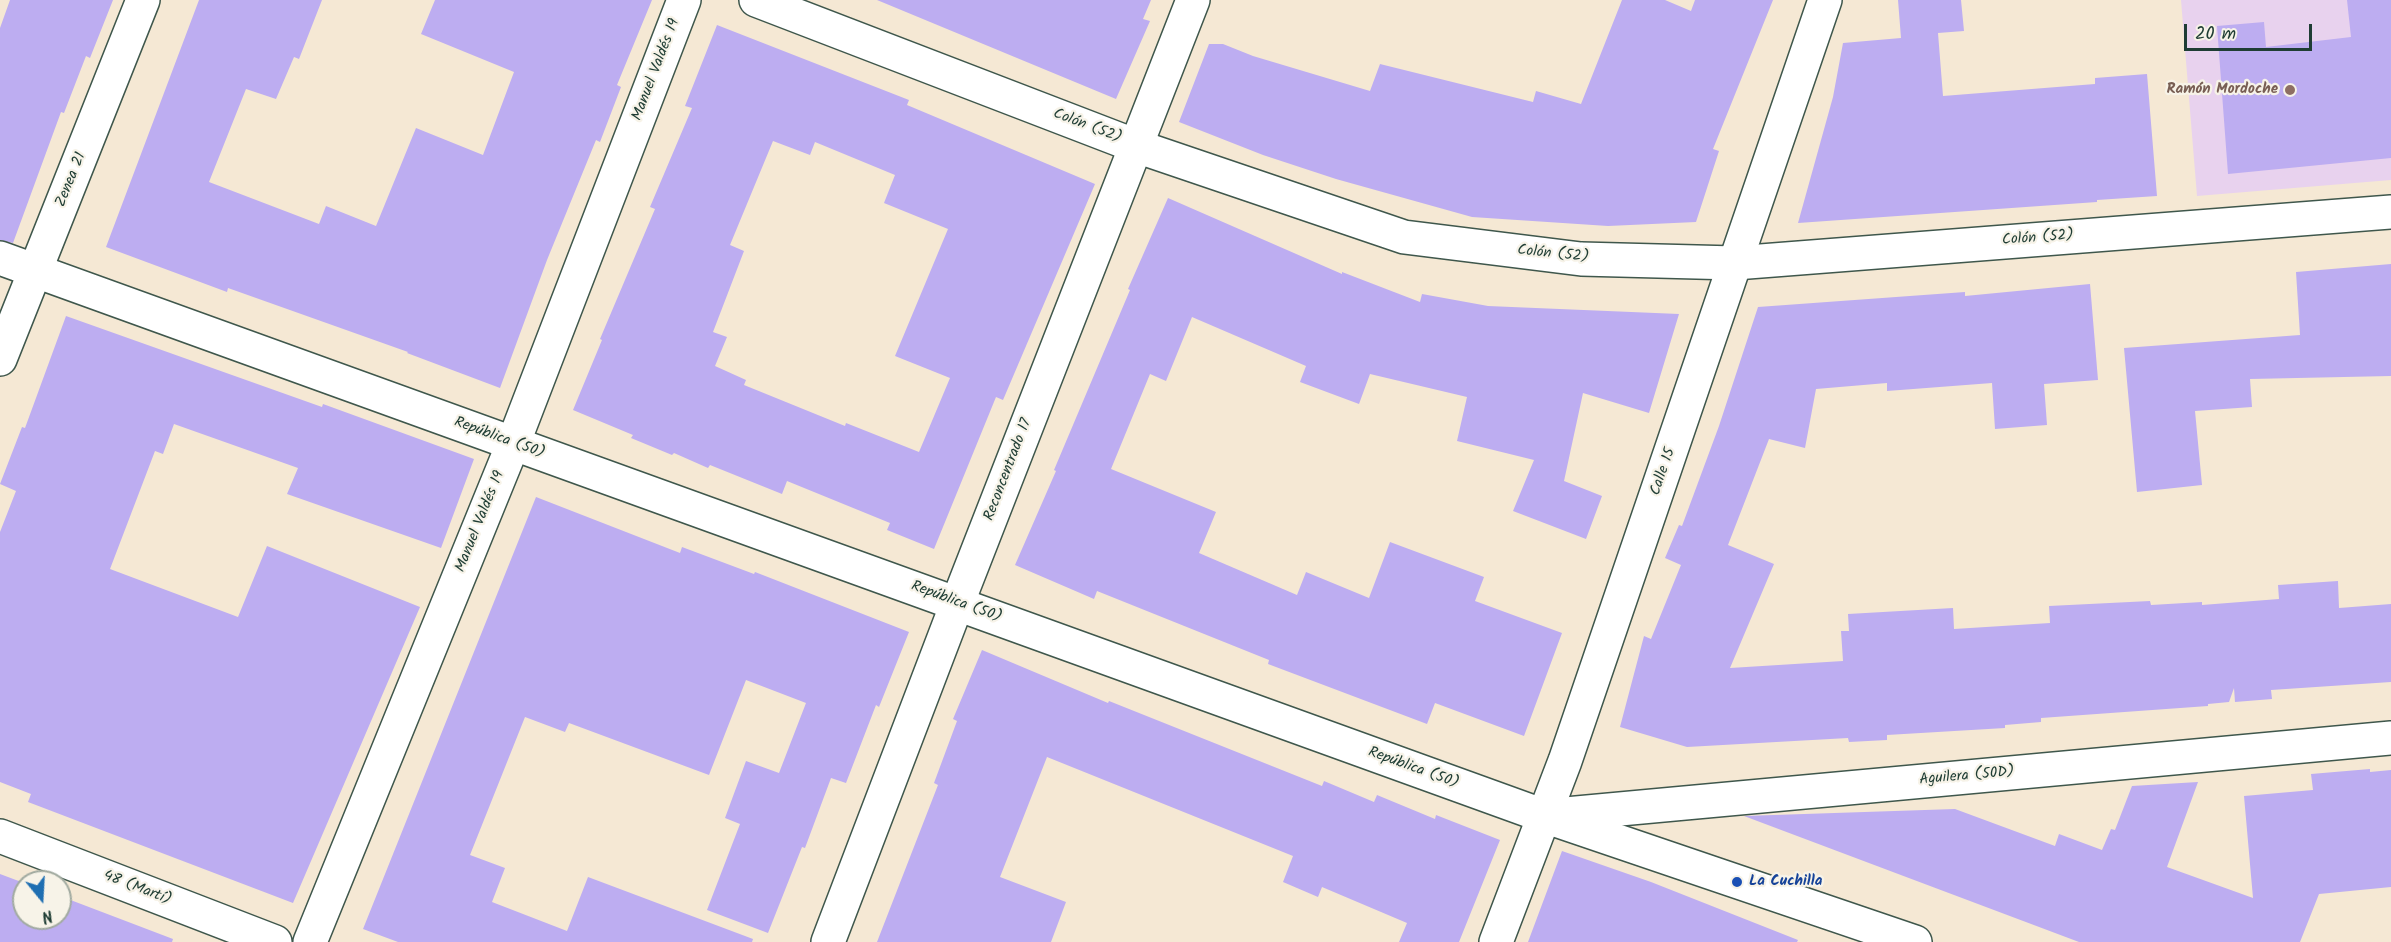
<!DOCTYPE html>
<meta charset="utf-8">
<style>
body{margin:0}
#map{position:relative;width:2391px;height:942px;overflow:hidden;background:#f5e8d4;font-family:Kalam,sans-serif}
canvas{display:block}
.north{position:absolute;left:12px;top:870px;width:60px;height:60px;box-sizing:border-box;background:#f7f3e8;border:2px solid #a1aaa0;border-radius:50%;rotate:162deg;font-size:16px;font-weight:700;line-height:24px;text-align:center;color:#1f3d34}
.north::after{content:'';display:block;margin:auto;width:21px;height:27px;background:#1f6fb2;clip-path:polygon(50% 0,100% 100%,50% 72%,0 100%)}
.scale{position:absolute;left:2184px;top:24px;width:128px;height:27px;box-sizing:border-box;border:3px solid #1f3d34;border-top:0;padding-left:8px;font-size:18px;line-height:21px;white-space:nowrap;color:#1f3d34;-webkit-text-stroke:4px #f7f3e8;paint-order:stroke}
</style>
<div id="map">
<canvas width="2391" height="942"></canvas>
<div class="north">N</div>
<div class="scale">20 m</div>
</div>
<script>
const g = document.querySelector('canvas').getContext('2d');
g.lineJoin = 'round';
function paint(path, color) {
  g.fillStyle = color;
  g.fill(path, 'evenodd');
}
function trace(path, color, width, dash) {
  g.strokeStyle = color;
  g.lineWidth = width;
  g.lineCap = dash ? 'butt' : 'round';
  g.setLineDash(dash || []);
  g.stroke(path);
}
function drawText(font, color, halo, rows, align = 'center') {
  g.font = font + ' Kalam,sans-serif';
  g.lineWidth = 4.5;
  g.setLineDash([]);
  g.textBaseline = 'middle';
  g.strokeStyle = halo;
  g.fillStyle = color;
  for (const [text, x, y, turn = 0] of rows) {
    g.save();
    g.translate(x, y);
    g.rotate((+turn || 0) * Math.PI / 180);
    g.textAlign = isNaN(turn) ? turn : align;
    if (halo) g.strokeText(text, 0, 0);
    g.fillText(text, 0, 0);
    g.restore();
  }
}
const built = new Path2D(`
 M2181,0H2391V180L2197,196Z`);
const building = new Path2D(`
 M10,0H113L90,58L86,56L64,113L61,112L13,243L0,240V28Z
 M199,0H322L299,59L294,57L276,99L246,89L209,182L319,224L326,206L376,226L416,128L483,155L514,72L421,34L435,0H652L617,85L621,87L600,142L596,140L547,260L500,388L407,353L408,352L228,288L227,292L106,247Z
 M877,0H1151L1143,19L1150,21L1116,99Z
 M1622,0H1665L1691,11L1695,0H1773L1713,149L1719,151L1696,222L1608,226L1472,217L1336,179L1263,155L1179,122L1209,44H1223L1253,56L1370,91L1380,64L1533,102L1536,91L1581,104Z
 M1898,0H1961L1964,31L1938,33L1943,96L2095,84V78L2147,74L2157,196L2097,200V202L1798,223L1833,97L1843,43L1901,38Z
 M2347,0H2391V158L2228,174L2217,26L2264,22L2266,47L2351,37Z
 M717,25L909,100L907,105L1095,184L1003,400L996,397L934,549L887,530L890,523L787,481L782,494L710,465L708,468L674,453L672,455L631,438L633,435L573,410L602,340L600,339L655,209L650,207L692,108L685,106ZM773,141L810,155L815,142L895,175L884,203L948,229L895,356L950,378L919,452L846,423L845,426L744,385L746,380L715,366L727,337L713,332L744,251L730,245Z
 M1168,198L1342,274V272L1420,302L1422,294L1488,306L1679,314L1649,413L1583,393L1564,481L1602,496L1586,539L1513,511L1534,460L1457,441L1467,397L1370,374L1359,404L1300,382L1306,366L1192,317L1166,381L1150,374L1111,469L1216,512L1199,553L1297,595L1306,572L1369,598L1390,542L1484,577L1475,601L1562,633L1524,736L1435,703L1427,724L1268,664L1269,660L1097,591L1094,599L1015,565L1056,471L1054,470L1130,290L1128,289Z
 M2391,264V376L2250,379L2252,407L2195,411L2202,485L2137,492L2124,348L2300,335L2296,272Z
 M2090,284L2098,380L2044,384L2047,425L1995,429L1992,383L1887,391V383L1816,389L1805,448L1769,439L1728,545L1774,564L1730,668L1843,661L1841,631H1849L1848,614L1953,608L1954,629L2050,623L2049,606L2150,601L2151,605L2202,602V605L2279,599L2278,585L2338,581L2339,608L2391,604V682L2271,690L2272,699L2235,702L2234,688L2229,702L2208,704V706L2041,718V722L2005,725V728L1887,735V740L1849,742L1848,738L1687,747L1620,727L1644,636L1651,639L1681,565L1665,558L1679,525L1682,526L1719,426L1758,307L1965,292V296Z
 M66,316L322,407L323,404L474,459L441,548L287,494L298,468L174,424L163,454L155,451L110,569L238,617L267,546L420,607L293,903L28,802L31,794L0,782V532L16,491L0,484L22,427L25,428Z
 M536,497L680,553L682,547L754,574L755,572L909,632L879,707L876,705L846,783L831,778L805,848L802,847L768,933L707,910L740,824L725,818L746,761L779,773L806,703L746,680L709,775L569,723L565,732L525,717L470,855L505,868L492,902L567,931L588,877L753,939L752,942H398L363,929Z
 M982,650L1108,703L1109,701L1322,786L1324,781L1374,802L1377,795L1435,819L1436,815L1500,840L1459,942H1399L1407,923L1322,887L1318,897L1283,882L1293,856L1047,757L1000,877L1066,902L1051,942H877L938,785L934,783L957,721L953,719Z
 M2370,769V772L2391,770V887L2319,894L2300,942H2079L1744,816L1955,809L2055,846L2059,834L2102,850L2111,829L2115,830L2132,786L2198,782L2167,867L2253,898L2244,796L2313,790L2311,774Z
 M1562,851L1651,882L1798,940L1797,942H1528Z
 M0,874L24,883V918H60V896L173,939L172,942H0Z`);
const minor = new Path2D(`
 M1735,263L1825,0
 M0,359L143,0
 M1544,816L2391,738
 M0,836L275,942
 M310,942L513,444L684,0
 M828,942L957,604L1193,0`);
const tertiary = new Path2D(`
 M1496,942L1565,761L1735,263`);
const secondary = new Path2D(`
 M756,0L1136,146L1404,237L1581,259L1735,263L2391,212
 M0,258L1544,816L1915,942`);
const markers = [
 [2290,90,6,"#8d6e63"],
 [1737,882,6,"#1a4fb4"]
];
const streetNames = [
 ["Manuel Valdés 19",657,70,-69],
 ["Colón (52)",1087,127,21],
 ["Zenea 21",72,180,-68],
 ["Colón (52)",2038,239,-4],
 ["Colón (52)",1553,255,6],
 ["República (50)",499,439,20],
 ["Reconcentrado 17",1009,470,-69],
 ["Calle 15",1664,472,-71],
 ["Manuel Valdés 19",481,522,-68],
 ["República (50)",956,603,20],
 ["República (50)",1413,769,20],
 ["Aguilera (50D)",1967,777,-5],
 ["48 (Martí)",137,889,21]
];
const educationNames = [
 ["Ramón Mordoche",2278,90]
];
const transitNames = [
 ["La Cuchilla",1749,882]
];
paint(built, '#e8d2ee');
paint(building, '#bdadf1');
trace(minor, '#3f574c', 36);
trace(tertiary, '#3f574c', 36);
trace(secondary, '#3f574c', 36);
trace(minor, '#fff', 33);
trace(tertiary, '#fff', 33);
trace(secondary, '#fff', 33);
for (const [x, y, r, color] of markers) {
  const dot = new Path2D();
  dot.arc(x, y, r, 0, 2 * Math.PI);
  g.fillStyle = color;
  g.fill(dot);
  trace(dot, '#f7f3e8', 2);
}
drawText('15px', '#1f3d34', '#f7f3e8', streetNames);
drawText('bold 15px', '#785e54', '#f7f3e8', educationNames, 'right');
drawText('bold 15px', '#164399', '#f7f3e8', transitNames, 'left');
</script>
